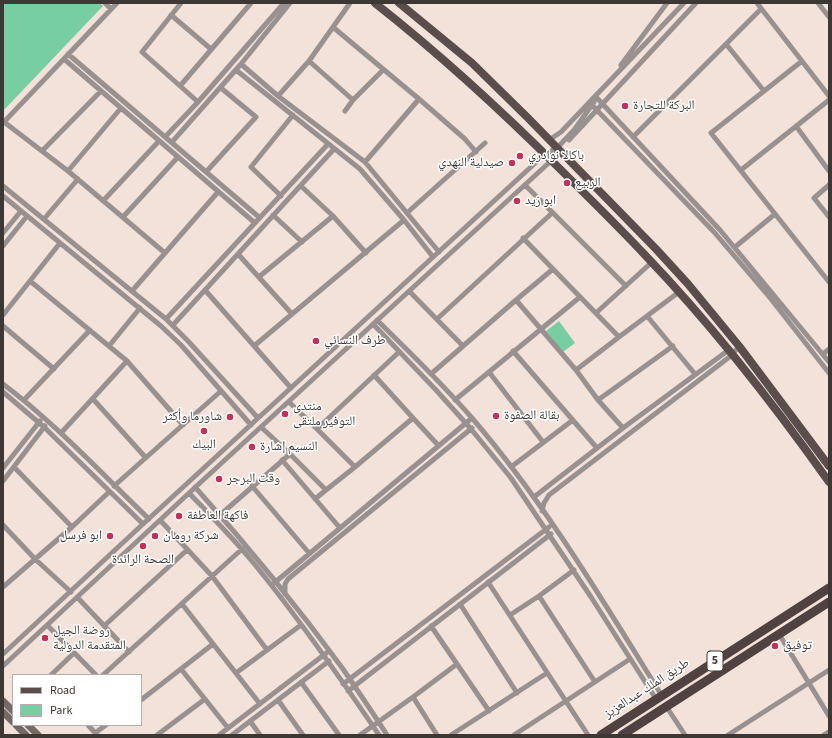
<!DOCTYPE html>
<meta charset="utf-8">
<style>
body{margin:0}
#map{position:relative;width:832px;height:738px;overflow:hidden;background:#f2e2d9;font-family:"Source Sans 3",sans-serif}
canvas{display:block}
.frame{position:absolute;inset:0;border:4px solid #3e3835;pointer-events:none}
.legend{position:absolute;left:12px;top:674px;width:130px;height:52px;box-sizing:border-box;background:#fff;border:1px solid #b2afae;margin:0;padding:5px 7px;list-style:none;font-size:12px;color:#3e3835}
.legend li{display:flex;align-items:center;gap:8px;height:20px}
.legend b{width:20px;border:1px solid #b2afae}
</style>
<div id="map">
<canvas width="832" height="738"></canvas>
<div class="frame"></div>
<ul class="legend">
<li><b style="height:5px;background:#5b4d4c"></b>Road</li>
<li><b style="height:11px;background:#78cea3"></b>Park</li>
</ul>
</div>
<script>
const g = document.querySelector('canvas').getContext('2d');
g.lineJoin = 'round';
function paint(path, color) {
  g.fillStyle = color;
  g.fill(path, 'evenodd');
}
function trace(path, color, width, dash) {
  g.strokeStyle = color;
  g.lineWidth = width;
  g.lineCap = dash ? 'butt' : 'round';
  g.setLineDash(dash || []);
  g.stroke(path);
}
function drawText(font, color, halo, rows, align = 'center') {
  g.font = font + ' "Source Sans 3","Noto Naskh Arabic",sans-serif';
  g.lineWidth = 3;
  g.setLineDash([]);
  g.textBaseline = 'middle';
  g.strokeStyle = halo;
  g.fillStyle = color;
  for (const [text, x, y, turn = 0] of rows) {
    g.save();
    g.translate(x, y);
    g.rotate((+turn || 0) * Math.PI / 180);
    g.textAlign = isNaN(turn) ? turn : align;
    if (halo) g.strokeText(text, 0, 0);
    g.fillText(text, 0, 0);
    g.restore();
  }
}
const green = new Path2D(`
 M3,3H100L103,6L3,111Z
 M559,321L575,343L563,352L546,331Z`);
const minor = new Path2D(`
 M105,3L111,9
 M181,3L142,52L198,102
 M350,3L309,61L353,100
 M757,3L829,96
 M818,3L829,17
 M171,15L211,49
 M334,28L419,99L465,139L476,152
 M726,44L764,91
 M68,54L260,218
 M64,59L255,223
 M802,61L711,133L829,282
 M241,64L278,96L365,162L439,252
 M621,65L667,3
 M236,70L360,169L404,220L433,257
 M180,86L251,3
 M278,96L309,61
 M597,98L720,230L829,362
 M592,105L714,232L771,299L829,373
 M345,111L353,100L383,70
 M4,122L68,171L165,253
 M3,123L117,3
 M796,126L829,171
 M165,137L198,102L284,3
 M633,137L761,9
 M549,140L561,132L684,3
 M569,140L696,3
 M172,142L241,64L290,3
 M557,148L574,130L594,102
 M42,151L101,91
 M365,162L419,99
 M741,170L829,100
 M68,171L121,108
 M206,172L256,117L221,88
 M525,185L626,286
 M829,185L814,198L829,217
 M3,186L166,319L188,341L258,418
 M301,186L333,216L366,253
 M3,196L161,326L181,345L251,425
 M281,196L251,167L293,115
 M103,201L159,141
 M408,212L485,143
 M273,215L302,242
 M123,217L178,157
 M44,219L78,179
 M3,233L21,211
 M523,238L553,269
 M3,246L27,216
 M735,247L775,214
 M238,254L292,314
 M260,276L333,216
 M30,281L127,361L183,425
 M205,290L291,388
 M132,291L218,192
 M409,291L463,346
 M516,300L553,269L619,337L679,292
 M596,313L652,262
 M3,315L60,243
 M647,316L695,374
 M166,319L328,144
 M437,319L552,213
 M377,320C409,352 442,383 472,418C545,503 603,601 662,696
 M373,324L436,390L471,429L511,478L591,597L656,699
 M173,325L334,149
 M3,326L54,369
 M109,346L140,308
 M254,346L404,220
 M513,351L597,448
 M823,354L829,349
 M576,370L619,337
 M489,372L543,442
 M431,374L516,300L576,370L598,400L623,428
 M374,375L413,418
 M3,384C56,424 101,473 149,519
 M3,392L44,427L143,524
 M93,399L146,458
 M24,400L90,330
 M455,400L580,297
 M598,400L673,346
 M289,402L317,429L399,352
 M261,427L290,454
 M317,429L355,467L413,418L438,445
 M61,433L127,361
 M282,460L340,528
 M14,467L72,527
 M511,467L573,420
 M3,468L40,421
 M3,481L45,426
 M114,486L221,391
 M252,486L309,553
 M195,487C247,545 297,606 343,669C358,691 373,713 387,735
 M189,493C210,515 232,537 251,560C296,614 339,676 379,735
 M534,497L623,428L730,349
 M315,499L326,490
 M542,511L544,503L549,495L732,355L739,346
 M220,515L290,454L326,490L355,467
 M160,520L212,576L267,650
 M3,525L35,559L71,592
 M488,582L588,735
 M273,584L472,418
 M3,587L72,527L109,492
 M285,594V584L288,579L472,428
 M539,596L574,570
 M77,597L129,652
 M182,604L260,704
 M460,604L517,693
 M510,615L539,596L595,682
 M47,625L96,675
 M104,626L187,550
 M431,626L457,664L413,697L437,735
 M779,634L829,716
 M3,654L143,524L545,154L557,148L552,160L202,481L3,666
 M457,664L489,711
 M181,669L228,728
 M236,673L301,625
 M51,675L74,653
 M103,675L242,549
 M301,682L339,735
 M343,684L549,527
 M348,691L551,534
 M141,700L213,644
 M278,700L303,735
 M666,706L685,735
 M250,721L260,735
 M88,725L97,735
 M95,733L106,725
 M157,735L205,699
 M219,735L329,651
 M232,735L329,661
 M360,735L413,697
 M451,735L547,673
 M514,735L630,659
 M728,735L829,670
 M824,735L829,732`);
const secondary = new Path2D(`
 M3,701L13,711
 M3,712L13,722
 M16,725L26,735
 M28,725L38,735`);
const primary = new Path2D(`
 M375,3C441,55 502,111 561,170C589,198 618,226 645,255C712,325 773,403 829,482
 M399,3L472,63L528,118L656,249L688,284L739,346L829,466`);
const trunk = new Path2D(`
 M601,735L829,588
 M622,735L829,602`);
const markers = [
 [625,106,4,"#c13159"],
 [520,156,4,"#c13159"],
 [512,163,4,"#c13159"],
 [567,183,4,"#c13159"],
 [517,201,4,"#c13159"],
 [316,341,4,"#c13159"],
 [285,414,4,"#c13159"],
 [496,416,4,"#c13159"],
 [230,417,4,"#c13159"],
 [204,431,4,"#c13159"],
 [252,447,4,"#c13159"],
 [219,479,4,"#c13159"],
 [179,516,4,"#c13159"],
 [110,536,4,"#c13159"],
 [155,536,4,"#c13159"],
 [143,546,4,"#c13159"],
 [45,638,4,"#c13159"],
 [775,646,4,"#c13159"]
];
const shields = [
 [715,661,16]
];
const shieldNames = [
 ["5",715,661]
];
const poiNames = [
 ["البركة للتجارة",633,106],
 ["باكالا نوادري",528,156],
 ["صيدلية النهدي",504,163,"right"],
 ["الربيع",575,183],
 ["ابو زيد",525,201],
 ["طرف النسائي",324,341],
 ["منتدى",293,407],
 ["التوفير ملتقى",293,422],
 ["بقالة الصفوة",504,416],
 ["شاورما وأكثر",222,417,"right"],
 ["البيك",204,445,"center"],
 ["النسيم إشارة",260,447],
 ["وقت البرجر",227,479],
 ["فاكهة العاطفة",187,516],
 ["ابو فرسل",102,536,"right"],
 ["شركة رومان",163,536],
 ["الصحة الرائدة",143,560,"center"],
 ["روضة الجيل",53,631],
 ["المتقدمة الدولية",53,646],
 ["توفيق",783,646]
];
const streetNames = [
 ["طريق الملك عبدالعزيز",647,689,-33]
];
paint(green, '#78cea3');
trace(minor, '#999190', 5);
trace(secondary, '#756968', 7);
trace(primary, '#5b4d4c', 8);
trace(trunk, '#504240', 9);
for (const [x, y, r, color] of markers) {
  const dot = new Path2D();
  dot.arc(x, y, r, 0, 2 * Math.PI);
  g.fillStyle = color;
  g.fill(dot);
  trace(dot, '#fff', 1.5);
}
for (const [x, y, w] of shields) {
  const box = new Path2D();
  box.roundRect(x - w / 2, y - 10, w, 20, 3);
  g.fillStyle = '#fff';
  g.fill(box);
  trace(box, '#3e3835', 1);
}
drawText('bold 12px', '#3e3835', null, shieldNames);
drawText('13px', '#3e3835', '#fff', poiNames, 'left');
drawText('13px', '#3e3835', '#fff', streetNames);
</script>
